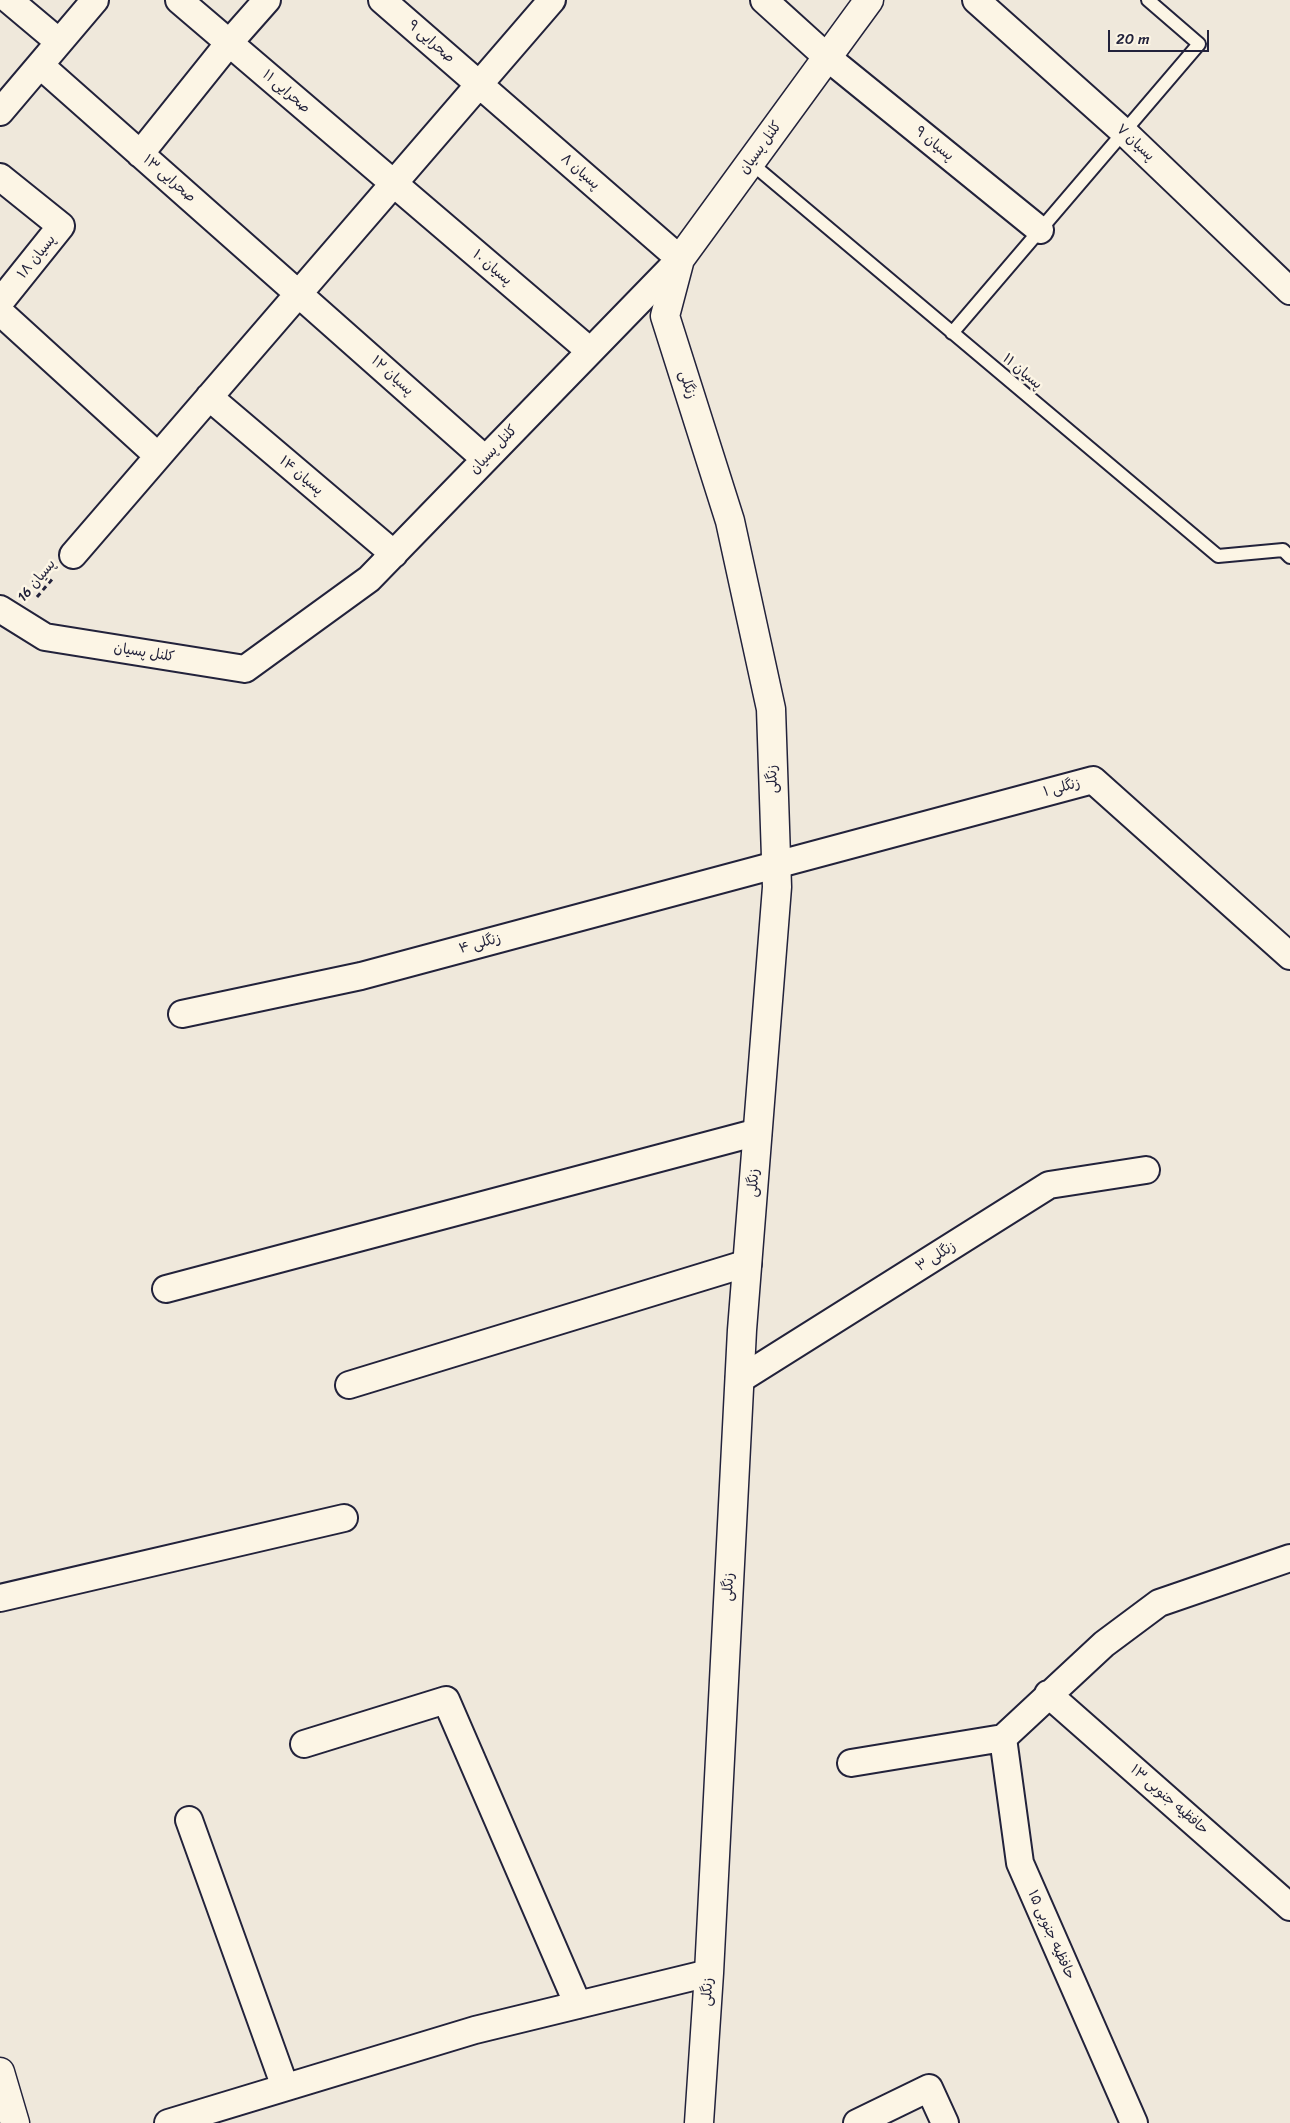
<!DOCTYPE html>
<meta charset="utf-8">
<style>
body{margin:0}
#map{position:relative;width:1290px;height:2123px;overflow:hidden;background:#efe8db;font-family:Sriracha,sans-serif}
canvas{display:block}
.scale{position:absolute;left:1108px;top:30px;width:101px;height:22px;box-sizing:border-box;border:2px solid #22223b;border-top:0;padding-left:6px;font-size:15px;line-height:18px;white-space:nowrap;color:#22223b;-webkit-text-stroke:4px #fcf5e5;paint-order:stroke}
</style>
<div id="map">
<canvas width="1290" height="2123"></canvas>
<div class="scale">20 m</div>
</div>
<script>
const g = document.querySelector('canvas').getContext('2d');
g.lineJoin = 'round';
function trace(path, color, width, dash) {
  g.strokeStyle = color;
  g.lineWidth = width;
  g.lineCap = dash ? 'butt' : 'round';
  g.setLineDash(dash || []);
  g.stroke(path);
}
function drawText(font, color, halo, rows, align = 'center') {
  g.font = font + ' Sriracha,"Playpen Sans Arabic",sans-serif';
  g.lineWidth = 5;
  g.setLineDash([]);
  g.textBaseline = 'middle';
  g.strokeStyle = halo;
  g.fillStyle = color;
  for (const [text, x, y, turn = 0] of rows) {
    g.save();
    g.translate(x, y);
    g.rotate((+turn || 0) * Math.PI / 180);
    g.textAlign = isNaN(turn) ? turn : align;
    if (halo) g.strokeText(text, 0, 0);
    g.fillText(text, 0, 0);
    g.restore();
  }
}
const path = new Path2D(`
 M37,597L54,577`);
const lane = new Path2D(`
 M751,163L1218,556L1283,550L1290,557
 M952,333L1199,44L1148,0`);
const street = new Path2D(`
 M9,0L59,42
 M179,0L590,351
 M764,0L828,58L1040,230
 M976,0L1125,133L1290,291
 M40,65L485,459
 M0,112L95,0
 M140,154L229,43L267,0
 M0,177L61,226L0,302
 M0,312L158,456
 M209,397L394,554
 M73,555L552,0
 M0,609L45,637L245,669L369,579L680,259L382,0
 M182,1014L361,976L1093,780L1290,956
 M166,1289L758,1132
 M739,1380L1049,1185L1146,1170
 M349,1385L748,1263
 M0,1598L344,1518
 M1048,1694L1290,1907
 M1003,1738L1020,1863L1134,2123
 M304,1744L446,1700L578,2005
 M851,1763L1003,1738L1104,1644L1159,1603L1290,1558
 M189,1820L285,2087
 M168,2123L475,2030L709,1973
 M857,2123L929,2088L945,2123`);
const secondary = new Path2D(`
 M0,2072L15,2123
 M699,2123L709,1973L742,1330L777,887L771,709L730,521L665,316L680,259L869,0`);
const streetNames = [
 ["صحرایی ۹",431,42,41],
 ["صحرایی ۱۱",286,92,41],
 ["پسیان ۷",1135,143,43],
 ["پسیان ۹",934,144,39],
 ["کلنل پسیان",761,148,-54],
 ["پسیان ۸",580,172,41],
 ["صحرایی ۱۳",169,179,41],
 ["پسیان ۱۸",37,257,-51],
 ["پسیان ۱۰",492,268,40],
 ["پسیان ۱۱",1022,372,40],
 ["پسیان ۱۲",392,376,42],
 ["زنگلی",687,385,73],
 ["کلنل پسیان",494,450,-46],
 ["پسیان ۱۴",301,476,40],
 ["پسیان 16",37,581,-50],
 ["کلنل پسیان",144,653,9],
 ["زنگلی",773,779,-92],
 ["زنگلی ۱",1062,788,-15],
 ["زنگلی ۴",480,944,-15],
 ["زنگلی",754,1183,-86],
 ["زنگلی ۳",936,1257,-32],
 ["زنگلی",729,1587,-87],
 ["حافظیه جنوبی ۱۳",1169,1800,41],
 ["حافظیه جنوبی ۱۵",1051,1935,66],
 ["زنگلی",708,1992,-86]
];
trace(lane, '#22223b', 16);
trace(street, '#22223b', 30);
trace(secondary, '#22223b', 31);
trace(path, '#22223b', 3, [5, 4]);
trace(lane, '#fcf5e5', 12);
trace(street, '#fcf5e5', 26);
trace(secondary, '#fcf5e5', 28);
drawText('14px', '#22223b', '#fcf5e5', streetNames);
</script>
